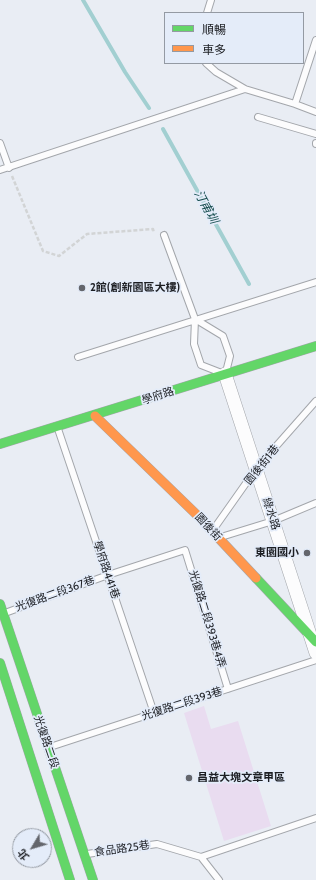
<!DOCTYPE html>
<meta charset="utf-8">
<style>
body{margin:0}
#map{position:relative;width:316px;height:880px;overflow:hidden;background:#e9edf4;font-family:Cabin,"Noto Sans TC",sans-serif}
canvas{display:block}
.legend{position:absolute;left:164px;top:12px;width:140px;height:52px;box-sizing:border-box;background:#e4ecf9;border:1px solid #949aa3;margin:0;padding:5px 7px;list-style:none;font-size:12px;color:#1c1e23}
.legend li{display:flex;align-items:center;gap:8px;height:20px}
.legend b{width:20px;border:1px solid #949aa3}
.north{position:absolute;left:12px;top:828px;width:40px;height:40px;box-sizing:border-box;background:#e4ecf9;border:1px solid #949aa3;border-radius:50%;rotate:232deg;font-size:11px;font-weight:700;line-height:16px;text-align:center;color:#1c1e23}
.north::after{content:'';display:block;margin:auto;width:14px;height:18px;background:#64666c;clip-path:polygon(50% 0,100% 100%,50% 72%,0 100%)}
</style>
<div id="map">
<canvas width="316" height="880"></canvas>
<ul class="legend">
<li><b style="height:5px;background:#63d668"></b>順暢</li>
<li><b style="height:5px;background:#ff974d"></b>車多</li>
</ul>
<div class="north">北</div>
</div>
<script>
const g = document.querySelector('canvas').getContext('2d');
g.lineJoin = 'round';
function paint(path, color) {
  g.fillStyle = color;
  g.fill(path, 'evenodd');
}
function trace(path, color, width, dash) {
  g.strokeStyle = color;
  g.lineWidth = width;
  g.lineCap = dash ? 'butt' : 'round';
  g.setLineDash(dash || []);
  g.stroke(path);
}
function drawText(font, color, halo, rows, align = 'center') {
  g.font = font + ' Cabin,"Noto Sans TC",sans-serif';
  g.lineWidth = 3.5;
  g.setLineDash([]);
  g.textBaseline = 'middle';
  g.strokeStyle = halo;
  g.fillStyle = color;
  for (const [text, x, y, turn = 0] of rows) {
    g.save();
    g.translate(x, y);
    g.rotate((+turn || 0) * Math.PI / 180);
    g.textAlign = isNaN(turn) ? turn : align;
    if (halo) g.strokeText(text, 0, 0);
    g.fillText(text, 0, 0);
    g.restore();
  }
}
const green = new Path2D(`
 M204,706L211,729L238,721L271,826L224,841L184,713Z`);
const stream = new Path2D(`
 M83,0L125,72L149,108
 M163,129L249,284`);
const path = new Path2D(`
 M12,176L43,251L59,256L87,234L153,229L154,233`);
const lane = new Path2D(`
 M207,13L211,0
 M206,63L216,72L245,89L295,104L316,112
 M295,104L316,40
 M258,117L316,134
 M0,143L9,168
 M316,143V144
 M0,170L245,89
 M164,235L195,319L194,344L201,365L219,372
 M195,319L223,336L230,356L226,372
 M78,357L316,282
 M58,429L154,713
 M213,530L256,469L316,401
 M221,537L273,521L316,503
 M5,613L108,575L185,550L228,689
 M50,747L316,660
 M87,854L157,844L201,857L219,880
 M201,857L316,818`);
const street = new Path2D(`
 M225,374L316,653`);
const fast = new Path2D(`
 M0,444L316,346
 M256,578L316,642
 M0,604L93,880
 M0,663L70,880`);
const slow = new Path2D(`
 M95,416L198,516L256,578`);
const markers = [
 [82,288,4,"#64666c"],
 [307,553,4,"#64666c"],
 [189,778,4,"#64666c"]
];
const poiNames = [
 ["2館(創新園區大樓)",90,288],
 ["東園國小",299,553,"right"],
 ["昌益大塊文章甲區",197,778]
];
const streetNames = [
 ["學府路",158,396,-18],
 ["園後街1巷",262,465,-51],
 ["綠水路",271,514,72],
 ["園後街",208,527,47],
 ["學府路441巷",106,570,71],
 ["光復路二段367巷",55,594,-20],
 ["光復路二段393巷4弄",207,619,73],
 ["光復路二段393巷",182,704,-18],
 ["光復路二段",46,742,71],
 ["食品路25巷",122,849,-8]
];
const waterNames = [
 ["汀甫圳",206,207,61]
];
paint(green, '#e9dcf0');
trace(stream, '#a2cfd1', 4);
trace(lane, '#a3a6ab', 8);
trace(street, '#a3a6ab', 14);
trace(fast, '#a3a6ab', 10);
trace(slow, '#a3a6ab', 10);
trace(path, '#d2d4d5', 2.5, [4, 2]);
trace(lane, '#fcfcfd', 6);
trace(street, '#fcfcfd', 13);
trace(fast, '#63d668', 9);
trace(slow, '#ff974d', 9);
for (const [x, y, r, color] of markers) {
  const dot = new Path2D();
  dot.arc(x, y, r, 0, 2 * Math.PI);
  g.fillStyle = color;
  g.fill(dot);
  trace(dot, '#e4ecf9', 1.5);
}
drawText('bold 11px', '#1c1e23', '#e4ecf9', poiNames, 'left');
drawText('11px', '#1c1e23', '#e4ecf9', streetNames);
drawText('italic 12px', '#1b5152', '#e4ecf9', waterNames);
</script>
